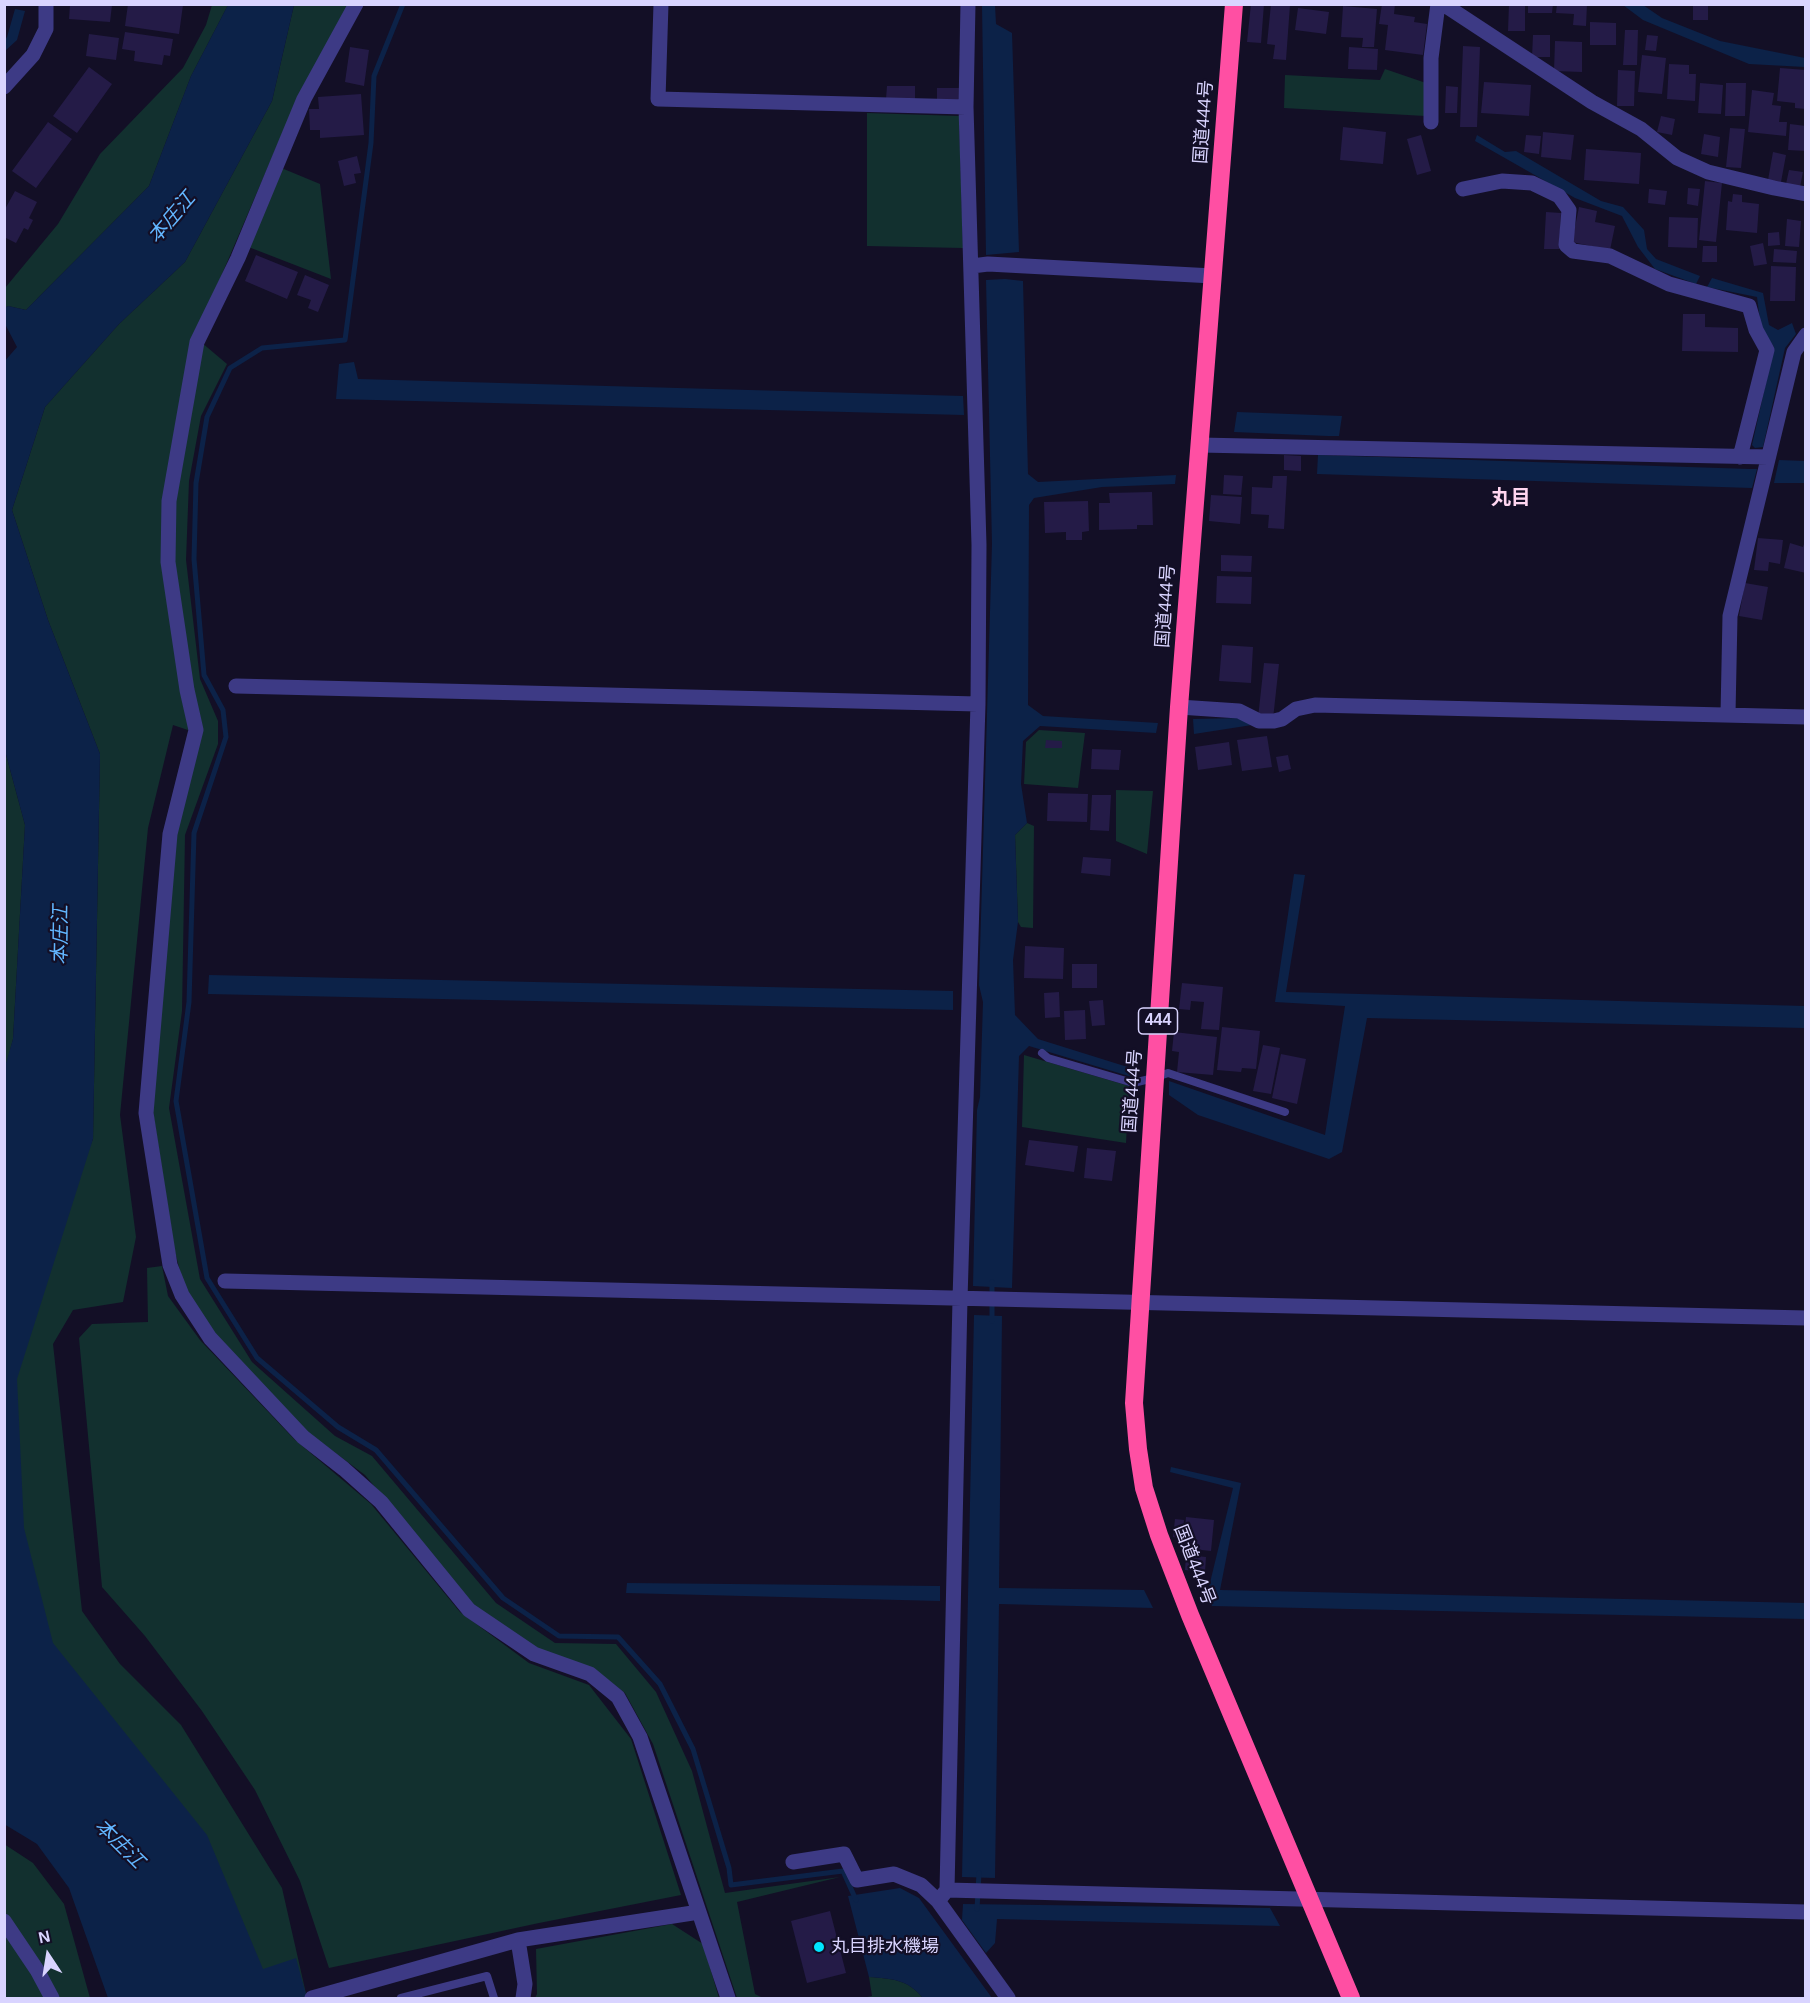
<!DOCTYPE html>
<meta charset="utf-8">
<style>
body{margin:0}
#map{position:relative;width:1810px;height:2003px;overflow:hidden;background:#130f26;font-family:Helvetica,sans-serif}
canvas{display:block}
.frame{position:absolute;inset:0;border:6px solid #d9d4ff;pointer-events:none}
.north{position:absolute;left:18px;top:1925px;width:60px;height:60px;-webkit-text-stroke:4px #130f26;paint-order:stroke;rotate:348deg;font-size:16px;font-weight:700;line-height:24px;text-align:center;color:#d9d4ff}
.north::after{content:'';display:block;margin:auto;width:21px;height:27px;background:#d9d4ff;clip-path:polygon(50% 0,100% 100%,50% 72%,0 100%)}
</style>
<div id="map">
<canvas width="1810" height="2003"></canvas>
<div class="frame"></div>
<div class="north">N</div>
</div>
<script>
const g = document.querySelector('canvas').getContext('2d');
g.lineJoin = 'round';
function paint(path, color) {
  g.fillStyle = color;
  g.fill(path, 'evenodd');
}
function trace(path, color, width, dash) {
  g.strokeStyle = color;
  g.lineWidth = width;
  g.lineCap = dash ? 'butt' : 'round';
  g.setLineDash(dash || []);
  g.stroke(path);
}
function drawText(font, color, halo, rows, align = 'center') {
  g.font = font + ' Helvetica,"Noto Sans JP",sans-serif';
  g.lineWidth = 4.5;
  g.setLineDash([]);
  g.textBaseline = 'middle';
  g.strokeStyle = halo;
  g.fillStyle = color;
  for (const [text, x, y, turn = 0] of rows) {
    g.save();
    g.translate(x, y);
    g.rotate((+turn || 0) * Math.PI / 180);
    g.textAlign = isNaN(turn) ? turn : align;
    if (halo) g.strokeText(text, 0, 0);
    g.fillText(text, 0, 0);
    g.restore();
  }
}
const green = new Path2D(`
 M212,5H228L191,76L149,186L26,310L8,306L5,308V288L58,224L100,154L183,68L206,25Z
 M294,5H352L297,99L195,337L227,364L201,416L189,481L186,560L200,679L218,721V744L185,835L182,1011L169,1108L200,1279L252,1362L335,1436L372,1456L496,1603L555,1643L616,1644L656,1692L692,1771L725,1893L840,1877L737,1902L755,1994L763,1998H737L653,1744L625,1693L595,1670L536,1650L475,1607L365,1475L302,1428L213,1335L184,1286L174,1248L152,1106L175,830L191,731L173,725L148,828L120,1115L136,1237L123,1302L73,1310L53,1344L82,1611L120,1664L181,1725L282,1888L307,1998H256L4,1590V1343L93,1139L100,754L48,620L12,510L45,407L119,324L185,262L272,101Z
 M1385,69L1426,83L1425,116L1284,108L1285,75L1380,80Z
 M867,113L959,116L963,248L867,246Z
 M279,167L320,184L331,279L246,246Z
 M1039,730L1085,733L1078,788L1024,784L1026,742Z
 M4,747L25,825L13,1039L5,1070Z
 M1116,790L1153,791L1147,854L1116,841Z
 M1027,823L1034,826L1033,928L1021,927L1018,922L1015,835Z
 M1024,1055L1129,1086L1126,1143L1022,1127Z
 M162,1266L168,1296L200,1340L294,1439L371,1504L460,1612L529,1663L589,1685L631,1739L681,1895L539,1923L329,1968L300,1881L255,1790L202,1711L145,1636L102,1587L79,1338L92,1324L148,1322L147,1268Z
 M4,1844L33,1863L64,1904L90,1998H5Z
 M672,1924L703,1944L719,1998H535L537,1994L536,1949Z
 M869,1977C893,1979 907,1979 923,1998H862L872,1996Z`);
const water = new Path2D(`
 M228,5H294L272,101L185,262L119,324L45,407L12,510L48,620L100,754L93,1139L17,1379L24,1528L53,1643L207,1835L263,1969L296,1958L307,1998H108L69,1888L37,1844L4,1824V1070L13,1039L25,825L4,747V362L17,347L5,324V308L8,306L26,310L149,186L191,76Z
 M982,5H995L996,24L1012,33L1019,252L986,255Z
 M1623,5H1643L1662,18L1720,41L1805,58V67L1749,64L1643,20Z
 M15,9L25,11L17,40L5,51V40L7,37Z
 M1477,135L1505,152L1516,151L1601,201L1623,207L1644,230L1647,249L1656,259L1700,276L1696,284L1655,269L1638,247L1622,216L1575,198L1475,141Z
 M1712,278L1763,293L1769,325L1778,330L1792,323L1796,334L1785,348L1763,447L1755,448L1752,445L1774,347L1761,328L1757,297L1707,287Z
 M1005,279L1023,281L1028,474L1038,482L1176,475L1175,484L1102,487L1034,498L1029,505L1028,705L1043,716L1158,723L1156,733L1040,726L1023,741L1021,784L1027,823L1015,835L1018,922L1013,960L1015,1015L1038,1039L1134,1069L1132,1077L1029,1046L1019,1056L1012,1288L973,1286L977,1110L980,1097L983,1002L979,985L992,544L986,280Z
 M354,362L358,379L963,396L964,415L336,399L339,364Z
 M1237,412L1342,416L1339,436H1328L1234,432Z
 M1318,455L1750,469H1757L1752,488L1317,474Z
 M1779,460L1805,461V483H1774Z
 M1241,718L1252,725L1194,734L1193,719Z
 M1294,874L1305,875L1286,992L1805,1006V1028L1367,1018L1342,1152L1329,1159L1198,1115L1169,1095V1081L1325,1135L1345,1006L1275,1002Z
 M209,975L953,991V1010L208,994Z
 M974,1315L1002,1316L999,1588L1144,1590L1153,1608L999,1604L995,1878L962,1877Z
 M1171,1467L1241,1483L1220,1590L1805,1603V1619L1212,1606L1207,1595L1233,1488L1170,1472Z
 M627,1583L940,1586V1601L626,1593Z
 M900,1888L919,1898L992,1998H923C907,1979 893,1979 869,1977L848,1896Z
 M963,1904L1270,1908L1280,1926L997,1919L995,1943L986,1953L962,1920Z`);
const stream = new Path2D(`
 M403,4L374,76L371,143L345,340L262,348L230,368L207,417L196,483L194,559L204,675L223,710L226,737L194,833L189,1002L176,1101L207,1278L257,1358L338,1427L376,1450L503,1598L559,1636L618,1637L660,1684L693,1749L729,1868L731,1885L843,1871L856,1900
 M992,1321V1282
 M977,1909L979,1873`);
const building = new Path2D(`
 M128,4L183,5L179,34L125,26Z
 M1251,4H1264L1261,43L1247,42Z
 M1271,4L1290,5L1286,60L1273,59L1275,45L1267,44Z
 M1382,4H1395L1394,14L1415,17L1414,22L1427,24L1423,55L1385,50L1388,25L1379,24Z
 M1509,4H1525V31H1508Z
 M1528,4H1553L1552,13H1528Z
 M1557,4H1587L1586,26L1573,25L1574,14L1556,13Z
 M1693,4H1708V20H1693Z
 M70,5H112L110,22L69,19Z
 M1343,6L1377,9L1374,47H1362L1363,38L1341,37Z
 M1298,8L1329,12L1326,34L1295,30Z
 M1590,22L1616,23V45H1590Z
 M1625,30H1638L1637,65H1623Z
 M125,32L173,39L170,56L164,55L162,65L134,61L135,51L122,49Z
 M89,34L119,38L116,60L86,56Z
 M1533,35H1550V57H1532Z
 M1647,35L1658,36L1656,51L1645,50Z
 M1555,41L1582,42V72L1554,71Z
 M1463,46L1480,47L1477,127H1460Z
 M350,47L369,50L364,86L345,82Z
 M1349,47L1378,49L1377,70L1348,69Z
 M1642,55L1666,58L1662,94L1638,92Z
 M1669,64L1689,65V74H1696L1695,101L1667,99Z
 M89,67L112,84L77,133L53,116Z
 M1780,68L1806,70V109L1795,108V103L1777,101Z
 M1618,70L1635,71L1634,106H1617Z
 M1484,82L1531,85L1529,116L1481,113Z
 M1700,83L1723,85L1721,114L1698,113Z
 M1726,83H1746L1745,116H1725Z
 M887,86H915V99H886Z
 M1446,86L1458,87L1457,113H1445Z
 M937,88H962L963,101H937Z
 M1752,90L1774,93L1772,105L1781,106L1779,122H1787L1786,136L1748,132Z
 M361,94L364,135L320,138V130H310L309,109H319L318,97Z
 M1661,116L1675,119L1672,135L1657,132Z
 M48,122L72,139L36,188L12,171Z
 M1790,124L1806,126V151L1788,150Z
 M1343,127L1386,132L1383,164L1340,160Z
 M1730,128L1745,129L1741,168L1726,167Z
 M1543,132L1574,135L1571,160L1541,157Z
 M1704,134L1720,137L1718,157L1701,154Z
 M1421,135L1431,171L1417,175L1407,139Z
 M1526,135L1541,136L1539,154L1524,152Z
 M1586,149L1641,153L1639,184L1584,180Z
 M1773,152L1786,155L1781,182L1768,180Z
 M357,156L361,173L354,174L356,183L344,186L338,161Z
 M1789,170L1803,172L1800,187L1786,184Z
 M1705,181L1722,183L1716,242L1699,240Z
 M1688,188L1700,189L1698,206L1687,204Z
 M1649,189L1667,191L1665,205L1648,203Z
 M15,191L37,202L29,218L33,220L28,230L24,228L16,243L4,237V211Z
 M1733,194L1742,195V202L1759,204L1757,233L1726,230L1728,201L1732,202Z
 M1579,207L1597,211L1595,222L1615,226L1610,250L1572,242Z
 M1546,212L1561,213L1559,249H1544Z
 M1669,217L1698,218L1697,248L1668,247Z
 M1787,219L1801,221L1799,247L1785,246Z
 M1779,232L1780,245L1768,246V233Z
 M1763,243L1767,264L1754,266L1750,246Z
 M1703,246H1717V262H1702Z
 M1774,249L1797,251L1796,263L1773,262Z
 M256,255L298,272L287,299L245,281Z
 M1771,266L1796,267L1795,301H1770Z
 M305,275L329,285L318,312L308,308L311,300L297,295Z
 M1683,314H1705V327L1738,328V352L1682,351Z
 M1284,455L1301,456V471L1284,470Z
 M1224,475L1243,476L1241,495L1223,494Z
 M1273,476H1287L1284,529L1268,528L1269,515L1251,514L1252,487L1272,488Z
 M1152,492L1153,525H1137V529L1099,530V503H1110L1109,493Z
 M1211,495L1242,497L1240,524L1209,521Z
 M1088,501L1089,531L1082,532V540H1066V532L1045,533L1044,502Z
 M1758,538L1783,540L1780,564L1769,562L1768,571L1754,570Z
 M1805,541L1806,573L1784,568L1790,543L1803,547Z
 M1221,555L1252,556L1251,572L1221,571Z
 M1217,576L1252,577L1251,604L1216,603Z
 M1745,583L1768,587L1762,620L1739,616Z
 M1222,645L1253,647L1251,683L1219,681Z
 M1264,663L1279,664L1273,719L1258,718Z
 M1267,736L1272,767L1242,771L1237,740Z
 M1046,740L1062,741V748H1045Z
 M1229,742L1232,765L1198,770L1195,747Z
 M1092,749L1121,750L1119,770L1091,769Z
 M1288,755L1291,769L1279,772L1276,757Z
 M1048,793L1088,794L1087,822L1047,821Z
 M1092,795H1111L1109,831L1090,830Z
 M1083,857L1111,859L1110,876L1081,873Z
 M1025,946L1064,948L1063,979L1024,978Z
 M1072,964H1097V988H1072Z
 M1182,983L1223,987L1219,1030L1201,1029L1204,1002L1191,1001L1190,1010L1179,1009Z
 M1059,992L1060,1017L1045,1018L1044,993Z
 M1103,1000L1105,1025L1092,1026L1089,1001Z
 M1085,1010L1086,1039L1065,1040L1064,1011Z
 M1222,1027L1260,1031L1256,1069L1242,1068L1241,1072L1217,1070Z
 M1174,1032L1217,1037L1213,1075L1177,1072L1179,1052L1172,1051Z
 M1263,1045L1280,1048L1271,1094L1253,1091Z
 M1281,1054L1306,1059L1297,1104L1272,1098Z
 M1029,1140L1078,1146L1074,1172L1025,1165Z
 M1087,1148L1116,1151L1112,1181L1084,1178Z
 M1186,1517L1214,1520L1211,1551L1183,1548Z
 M1175,1519L1184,1520L1182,1539L1173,1537Z
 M1186,1555L1206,1557L1205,1572L1185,1570Z
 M830,1911L846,1973L807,1983L791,1921Z`);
const lane = new Path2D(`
 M1042,1053L1048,1058L1133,1083L1154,1078L1168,1073L1285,1112
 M401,1998L487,1976L494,1998`);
const street = new Path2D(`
 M356,4L304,99L238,258L197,342L169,501L168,562L187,690L196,730L170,834L146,1113L170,1265L182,1295L210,1338L303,1437L344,1469L381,1502L469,1610L534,1654L590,1674L618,1697L640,1737L728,1998
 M661,4L658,99L966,107L979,545L978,704L960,1299L947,1890L938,1901
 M1443,4L1592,102L1641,129L1677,158L1708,172L1774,188L1806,194
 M4,87L33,55L46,29V4
 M966,107L968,4
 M1431,122V58L1438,4
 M1463,189L1502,181L1532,183L1559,196L1569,210L1566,245L1573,251L1610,256L1669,284L1749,306L1756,330L1767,350L1740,457
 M972,266L988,264L1213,276
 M1200,445L1768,457
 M236,686L978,704
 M1179,707L1239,711L1259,721H1274L1282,719L1296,709L1315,705L1806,717
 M1728,714L1730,616L1794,352L1806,335
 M225,1281L1806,1318
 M793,1862L844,1854L857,1880L894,1874L921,1885L938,1901L1008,1998
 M947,1890L1806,1912
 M4,1921L37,1970L52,1998
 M518,1940L525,1984L523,1998
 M312,1998L518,1940L699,1912`);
const highway = new Path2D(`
 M1234,4L1179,707L1134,1403L1138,1449L1144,1488L1159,1535L1190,1615L1351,1998`);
const markers = [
 [819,1947,6,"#00e5ff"]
];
const shields = [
 [1158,1021,39]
];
const shieldNames = [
 ["444",1158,1021]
];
const streetNames = [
 ["国道444号",1204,122,-86],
 ["国道444号",1166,606,-86],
 ["国道444号",1133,1091,-86],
 ["国道444号",1194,1565,69]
];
const poiNames = [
 ["丸目排水機場",831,1947]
];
const waterNames = [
 ["本庄江",172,218,-49],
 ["本庄江",61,935,-89],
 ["本庄江",119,1844,45]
];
const neighbourhoodNames = [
 ["丸目",1511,498]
];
paint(green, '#12302f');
paint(water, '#0c2248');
trace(stream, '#0c2248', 5);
paint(building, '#241b47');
trace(lane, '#3d3a85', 8);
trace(street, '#3d3a85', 15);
trace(highway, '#ff4fa3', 18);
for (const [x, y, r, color] of markers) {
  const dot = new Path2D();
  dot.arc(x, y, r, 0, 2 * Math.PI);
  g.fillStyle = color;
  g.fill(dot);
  trace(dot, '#130f26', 2);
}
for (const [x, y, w] of shields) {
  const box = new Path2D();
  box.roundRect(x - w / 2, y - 13, w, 26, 4.5);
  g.fillStyle = '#130f26';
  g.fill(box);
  trace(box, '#d9d4ff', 1.5);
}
drawText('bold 16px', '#d9d4ff', null, shieldNames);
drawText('18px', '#d9d4ff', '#130f26', streetNames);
drawText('18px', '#d9d4ff', '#130f26', poiNames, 'left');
drawText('italic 20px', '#62b6ff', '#130f26', waterNames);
drawText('bold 20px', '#ffd6f0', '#130f26', neighbourhoodNames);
</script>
